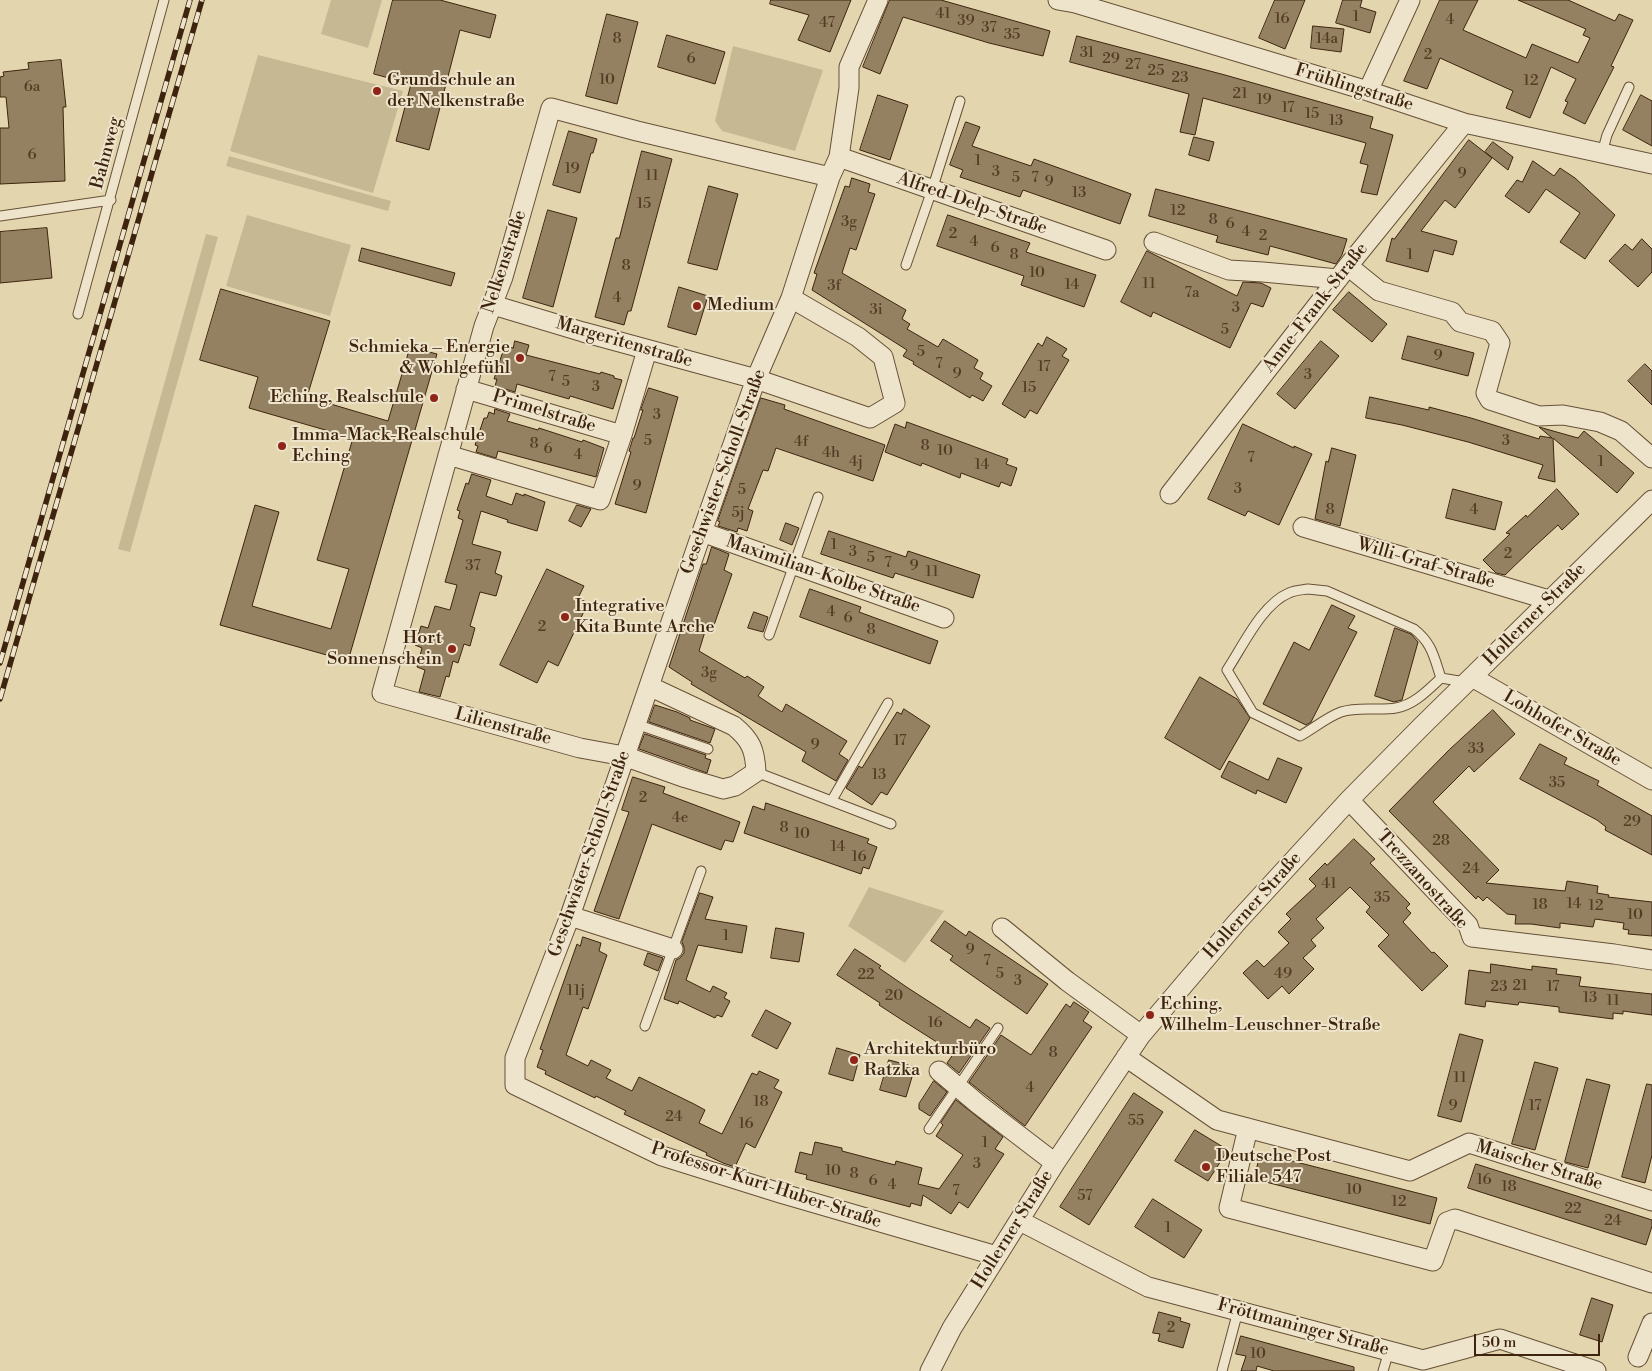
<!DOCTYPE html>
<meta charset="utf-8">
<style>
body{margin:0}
#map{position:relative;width:1652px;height:1371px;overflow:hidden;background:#e3d6af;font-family:"Libre Bodoni",serif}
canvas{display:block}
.scale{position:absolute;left:1474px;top:1334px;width:126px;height:22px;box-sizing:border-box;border:2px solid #3e240e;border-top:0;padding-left:6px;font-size:15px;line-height:18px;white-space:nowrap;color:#3e240e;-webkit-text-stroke:4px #ede4cb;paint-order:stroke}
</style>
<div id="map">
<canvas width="1652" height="1371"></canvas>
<div class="scale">50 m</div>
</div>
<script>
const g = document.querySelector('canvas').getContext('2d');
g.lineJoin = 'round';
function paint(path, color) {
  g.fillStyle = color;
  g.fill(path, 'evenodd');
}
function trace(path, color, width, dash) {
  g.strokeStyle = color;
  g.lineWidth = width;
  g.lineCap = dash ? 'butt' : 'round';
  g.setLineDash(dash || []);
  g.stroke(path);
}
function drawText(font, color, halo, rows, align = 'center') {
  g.font = font + ' "Libre Bodoni",serif';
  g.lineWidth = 4;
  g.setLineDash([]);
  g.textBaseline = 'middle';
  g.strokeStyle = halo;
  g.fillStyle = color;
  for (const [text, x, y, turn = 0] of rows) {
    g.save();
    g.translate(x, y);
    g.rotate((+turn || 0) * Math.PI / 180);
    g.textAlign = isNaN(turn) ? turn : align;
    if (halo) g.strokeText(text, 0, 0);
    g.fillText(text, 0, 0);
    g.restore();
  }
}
const green = new Path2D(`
 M331,0H382L368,48L321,34Z
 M733,46L823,70L795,151L722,131L715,121Z
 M258,55L403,91L373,193L230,151Z
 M229,156L391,201L388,211L226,166Z
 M247,215L351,245L330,316L226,286Z
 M206,234L218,237L130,552L118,549Z
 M869,887L944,911L905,963L848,926Z`);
const building = new Path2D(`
 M393,0H440L496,15L490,38L460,30L429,150L396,141L411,84L374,74Z
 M771,0H851L830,52L798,40L809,15L770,4Z
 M890,0H941L1050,31L1043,56L989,43L903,17L880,74L863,67Z
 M1275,0H1305L1285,49L1259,38Z
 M1343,0H1362L1360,7L1376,12L1370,33L1336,23Z
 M1440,0H1478L1463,30L1526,58L1532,44L1578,63L1590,38L1583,35L1586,29L1518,0H1568L1615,21L1619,14L1633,20L1611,66L1614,67L1585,124L1563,113L1568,102L1565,101L1576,79L1551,67L1530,118L1506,108L1513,91L1440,58L1427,89L1404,81Z
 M607,14L638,22L617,104L586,96Z
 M1313,26L1344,29L1341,52L1311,48Z
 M667,35L725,52L715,84L658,67Z
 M1077,36L1225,75L1373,117L1370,128L1393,135L1377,195L1361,192L1368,165L1360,163L1366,143L1203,98L1195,135L1180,132L1189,94L1070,62Z
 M61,60L66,107H63L65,181L0,184V128H9L6,97H0V77L4,76L3,72L29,69L28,63Z
 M878,95L908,105L890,160L860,150Z
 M1641,95L1652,101V146L1623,130Z
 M966,122L980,127L972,146L1031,166L1034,159L1131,194L1120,224L1023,190L1020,197L960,177L963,170L950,165Z
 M569,131L597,139L593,153H591L580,193L553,185Z
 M1194,137L1214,142L1209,161L1189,155Z
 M1469,140L1492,158L1455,208L1445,200L1421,231L1457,241L1453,255L1434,250L1428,272L1386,261L1392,238L1394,239Z
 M1493,142L1513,157L1508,170L1485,152Z
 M642,151L672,159L631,311H628L624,325L595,317L616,238H619Z
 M1533,161L1554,176L1560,168L1575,178L1615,215L1585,259L1560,242L1580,213L1546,189L1529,213L1505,196L1517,180L1522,182Z
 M852,178L870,184L868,192L875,194L856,250L850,248L842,273L906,310L902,319L910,324L907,329L938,347L943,339L978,360L974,368L983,373L980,379L992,386L983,401L972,395L970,398L913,364L914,362L903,356L907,350L812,290L817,274L814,273L845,186L849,187Z
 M709,186L738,194L717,270L688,263Z
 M1156,189L1347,239L1342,255L1336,264L1270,246L1268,255L1216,242L1218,236L1149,216Z
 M548,210L577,218L553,307L523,298Z
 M948,215L1030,243L1026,252L1096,275L1084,307L1021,285L1024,276L937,246Z
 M47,228L52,278L0,283V232Z
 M1642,239L1652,249V272L1638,287L1609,261L1625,244L1632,250Z
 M362,248L455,273L451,286L359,261Z
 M1147,251L1237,296L1243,282L1261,283L1271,288L1263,307L1251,303L1230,348L1153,312L1151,317L1121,302Z
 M679,287L708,296L696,335L668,327Z
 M221,289L330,321L307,397L388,421L410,347L437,354L348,661L220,625L255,505L279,512L252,606L331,629L349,569L317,560L353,438L249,408L258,377L200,360Z
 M1349,292L1387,324L1372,342L1333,310Z
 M1408,336L1474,353L1468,376L1402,359Z
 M1047,337L1067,349L1062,356L1069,360L1037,414L1030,410L1025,418L1002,404L1038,343L1042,346Z
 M515,341L529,345L526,355L600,374L601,372L614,376V378L622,380L613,409L570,396L569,399L517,384L515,392L495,386L497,379H494L503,351L505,352L507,346L513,348Z
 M1321,341L1339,356L1295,409L1277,394Z
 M1645,364L1652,371V405L1628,381Z
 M649,388L678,397L646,513L615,504L631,452L629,451L633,438H634L643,410H641Z
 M1370,397L1429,410V407L1471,418L1539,439L1540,436L1552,438L1539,427L1578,438L1584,431L1634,473L1617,493L1553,438L1555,482L1538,478L1543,465L1468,442L1402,425L1366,418Z
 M761,398L785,405L784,409L885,445L873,481L776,448L768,471L763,470L748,509L753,511L747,531L738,528L737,532L718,526L720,522L718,521Z
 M495,409L510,414L507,421L538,430L539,428L582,442L583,440L604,448L596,477L498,451L496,458L476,452L478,446L475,445L484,418H487L489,412L494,414Z
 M907,422L1008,459L1006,464L1017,468L1011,486L1001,482L999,487L961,473L960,478L922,463L921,466L885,452L895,424L905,428Z
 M1243,424L1294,448V446L1312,454L1279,525L1248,511L1245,516L1208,499Z
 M1332,448L1356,455L1340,526L1315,519L1326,461L1328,462Z
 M472,474L491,480L486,496L512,505L516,493L524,496V494L545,502L537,531L507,522L508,520L481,511L472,544L501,552L495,573L502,576L496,596L480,592L470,626L475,628L470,646L464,644L458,663L453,661L449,677L446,676L440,697L419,692L425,670L417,667L422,648L415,645L421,626L428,628L435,606L450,610L457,585L445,582L463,520L458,518L460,511L457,510L466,483L468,484Z
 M1453,489L1502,502L1495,530L1446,518Z
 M1557,489L1579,514L1562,530L1558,525L1534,547L1505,575L1496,573L1483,560L1510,534L1506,533L1526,515L1527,517Z
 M577,505L591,509L581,527L569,521Z
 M786,523L799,528L792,545L780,540Z
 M829,531L906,557L908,551L980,575L973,598L895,573L893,578L821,554Z
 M712,547L729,554L724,570L732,574L713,628L707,625L699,651L745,678L747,676L764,687L758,696L782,712L786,704L847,741L839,754L848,760L836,781L802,761L806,752L691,684L692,682L669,667L703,564H706Z
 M547,569L584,586L578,598L588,603L558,666L548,661L537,683L500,665Z
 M810,589L861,607L859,612L938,641L930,664L800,617Z
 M1332,605L1355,616L1348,628L1357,632L1311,722L1306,725L1263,704L1294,642L1309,650Z
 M754,612L768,617L763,632L748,628Z
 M1395,628L1411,634L1418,642L1402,700L1394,702L1375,696Z
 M1200,677L1237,699L1250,718L1220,770L1165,738Z
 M655,705L677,712L690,718V720L715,729L710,743L649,722Z
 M904,709L930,726L887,795L881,792L872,805L846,788L859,766L862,768L897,712L901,714Z
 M1493,710L1515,734L1474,772L1469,766L1433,802L1499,870L1486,883L1565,891L1567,881L1598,886L1597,893L1609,895L1608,897L1652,902V936L1628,934L1629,930L1623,929L1624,923L1595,919L1593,927L1560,923V928L1531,924H1515L1516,915L1507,914L1487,897L1483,901L1478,896L1476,899L1389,811L1449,750Z
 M645,734L706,755L705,758L711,760L707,773L639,749Z
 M1540,744L1567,758L1564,764L1599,781L1597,785L1652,816V855L1605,830L1606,827L1597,820L1520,779Z
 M1278,758L1302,768L1286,803L1257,790L1256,794L1221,777L1229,761L1268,780Z
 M633,777L665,787L663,793L740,822L733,842L725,840L721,850L652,824L619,919L594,911L629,812L622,810Z
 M766,803L869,839L867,843L877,847L869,869L863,867L861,874L744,833L753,806L764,810Z
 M1354,839L1375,859L1370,863L1410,904L1406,908L1411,913L1403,922L1432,953L1434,952L1448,966L1422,991L1378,946L1389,935L1366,912L1370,907L1350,887L1316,919L1324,928L1311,940L1316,946L1303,958L1314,969L1289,994L1282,986L1268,999L1243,973L1257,960L1264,967L1289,943L1278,932L1291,919L1286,914L1316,886L1309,879L1325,863L1327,865Z
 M700,893L713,897L705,919L747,926L742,953L698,945L686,980L710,992L713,986L727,993L724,998L730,1001L722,1017L717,1015L715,1018L679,1001L678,1004L664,999L676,960L680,958L684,953V947L682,942Z
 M945,921L966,936L969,931L1048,984L1027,1014L950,960L953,956L931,941Z
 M776,928L804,933L799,962L771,958Z
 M583,937L601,943L599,951L607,955L588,1009L583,1007L566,1055L588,1066L591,1060L611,1070L606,1078L632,1091L639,1077L694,1104L705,1110L699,1123L722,1134L752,1073L757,1075L759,1071L779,1080L774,1088L782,1092L755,1148L746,1143L735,1167L723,1163L706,1155L707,1153L624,1114L626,1111L596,1096L595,1098L545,1074L546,1071L537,1067L543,1050L540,1049L577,944L580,946Z
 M855,949L881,966L879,968L908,988L970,1028L976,1019L990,1028L959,1073L947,1063L954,1053L902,1020L879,1005L880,1003L837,975Z
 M648,953L663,958L658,971L644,965Z
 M1491,964L1532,970V966L1557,969L1556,974L1581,977L1579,986L1652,994V1015L1623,1011V1014L1613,1013V1019L1559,1012V1007L1519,1002L1518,1005L1486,1001L1485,1007L1465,1004L1469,970L1490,973Z
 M1074,1002L1089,1012L1083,1021L1092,1027L1025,1126L969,1082L1001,1035L1031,1055L1066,1004L1070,1007Z
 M766,1010L791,1023L777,1049L752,1036Z
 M1460,1034L1483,1040L1461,1122L1438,1116Z
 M837,1048L860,1055L853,1081L829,1074Z
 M889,1060L915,1067L906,1097L880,1090Z
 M1535,1062L1558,1068L1535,1150L1512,1144Z
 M1587,1079L1610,1085L1588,1168L1565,1162Z
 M934,1081L947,1092L930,1116L919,1109V1104Z
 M1647,1084L1652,1085V1155L1645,1183L1622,1177Z
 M1134,1093L1163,1112L1089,1225L1060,1207Z
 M956,1100L1003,1137L995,1149L1004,1154L968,1208L959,1202L951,1214L923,1195L921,1206L911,1203L910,1207L806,1179L807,1175L795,1172L800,1152L812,1155L815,1142L842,1148V1151L895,1165L896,1161L922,1168L918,1184L939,1189L963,1155L936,1136L943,1125L941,1123Z
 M1195,1130L1228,1150L1208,1181L1175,1161Z
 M1261,1153L1437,1198L1430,1224L1254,1179Z
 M1476,1164L1652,1220V1226L1646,1245L1468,1188Z
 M1153,1199L1202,1230L1184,1258L1135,1227Z
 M1592,1298L1613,1305L1602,1342L1580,1335Z
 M1159,1312L1181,1318L1180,1321L1190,1324L1183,1348L1158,1341L1160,1334L1153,1333Z
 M1241,1336L1354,1367V1371H1274L1257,1366L1256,1371H1241L1246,1356L1236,1354Z`);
const lane = new Path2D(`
 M1602,153L1607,135L1629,87
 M0,216L111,200
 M906,265L932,190L960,101
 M78,314L164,0
 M1308,589L1327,591L1414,629C1432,643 1434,657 1441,678C1428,690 1414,705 1396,708C1378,711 1359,706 1341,712C1327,717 1313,729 1300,736L1253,713L1227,670C1243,646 1262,604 1289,593C1295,590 1302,590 1308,589Z
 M769,635L818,497
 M1441,678L1465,682
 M636,724L708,749
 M756,772L891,824
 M832,800L888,703
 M645,1026L701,871
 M929,1129L998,1028
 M1222,1371L1238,1311
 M1383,1371L1389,1351`);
const street = new Path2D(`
 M878,0L849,67V88L839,157L830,177L791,298L756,379L702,532L570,916L515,1058V1085L662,1156L780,1193L997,1256
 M1058,0L1075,3L1368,91L1464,123L1652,164
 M1368,91L1410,0
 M839,157L1106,250
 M1154,242L1229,270L1263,272L1338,279
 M1348,266L1379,291L1452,312L1460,322L1492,331L1500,343L1486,393L1490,400L1539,416L1563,415L1600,422L1621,431L1652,458
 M493,305L583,332L756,379L870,418L895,403L883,357L858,337L791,298
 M466,389L622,435
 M448,455L600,500L622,435L647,350
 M1170,494L1348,266L1464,123
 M1303,527L1549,600
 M702,532L944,618
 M1472,677L1652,780
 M649,686L734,726C751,740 755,750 756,772L735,786L723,789L686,778L624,756L580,748L382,693L484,326L503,277L551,108L637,131L830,177
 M1349,800L1468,925L1472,937L1614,954L1652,960
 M570,916L673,949
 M1002,928L1067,981L1141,1035
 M1126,1057L1217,1120L1410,1171L1469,1143L1652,1201
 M939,1071L978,1104L1055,1163
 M1248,1128L1229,1208L1433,1261L1447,1222L1455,1219L1652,1283
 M1020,1221L1148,1287L1423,1360L1500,1339L1596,1371
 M1638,1357L1652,1323
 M930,1371L952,1328L1055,1163L1141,1035L1237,922L1349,800L1421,727L1652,500`);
const rail = new Path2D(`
 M0,663L190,0
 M0,699L202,0`);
const markers = [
 [377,91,5,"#8f2418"],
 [697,306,5,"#8f2418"],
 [520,358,5,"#8f2418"],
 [434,398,5,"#8f2418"],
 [282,446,5,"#8f2418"],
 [565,617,5,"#8f2418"],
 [452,649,5,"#8f2418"],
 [1150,1015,5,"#8f2418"],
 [854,1060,5,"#8f2418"],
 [1206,1167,5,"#8f2418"]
];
const numberNames = [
 ["41",943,14],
 ["1",1356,17],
 ["16",1282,19],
 ["4",1450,20],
 ["39",966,21],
 ["47",827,23],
 ["37",989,28],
 ["35",1012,35],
 ["8",617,39],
 ["14a",1327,39],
 ["31",1087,53],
 ["2",1428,55],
 ["6",691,59],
 ["29",1111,59],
 ["27",1133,65],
 ["25",1156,71],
 ["23",1180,78],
 ["10",607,80],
 ["12",1531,81],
 ["6a",32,87],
 ["21",1240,94],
 ["19",1264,100],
 ["17",1288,108],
 ["15",1312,114],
 ["13",1336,121],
 ["6",32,155],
 ["1",978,161],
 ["19",572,169],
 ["3",996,172],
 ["9",1462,174],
 ["11",652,176],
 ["5",1016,178],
 ["7",1035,178],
 ["9",1049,182],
 ["13",1079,193],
 ["15",644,204],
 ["12",1178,211],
 ["8",1213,220],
 ["3g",849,222],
 ["6",1230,224],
 ["4",1246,232],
 ["2",953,234],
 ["2",1263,236],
 ["4",974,242],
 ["6",995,248],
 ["8",1014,255],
 ["1",1410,255],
 ["8",626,266],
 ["10",1037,273],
 ["11",1149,284],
 ["14",1072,285],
 ["3f",834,286],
 ["7a",1192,293],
 ["4",617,298],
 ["3",1236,308],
 ["3i",876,310],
 ["5",1225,330],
 ["5",921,352],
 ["9",1438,356],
 ["7",939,364],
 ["17",1044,367],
 ["9",957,374],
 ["3",1308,375],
 ["7",552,377],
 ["5",566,382],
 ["3",596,387],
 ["15",1029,388],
 ["3",657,415],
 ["5",648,441],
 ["3",1506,441],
 ["4f",801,442],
 ["8",534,444],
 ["8",925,446],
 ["6",548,449],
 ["10",945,451],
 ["4h",831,453],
 ["4",578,455],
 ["7",1251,458],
 ["4j",856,462],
 ["1",1601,462],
 ["14",982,465],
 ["9",637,486],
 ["3",1238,489],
 ["5",742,490],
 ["8",1330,510],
 ["4",1474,510],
 ["5j",738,513],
 ["1",834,545],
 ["3",853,552],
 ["2",1508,554],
 ["5",871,558],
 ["7",888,563],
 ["37",473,566],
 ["9",914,566],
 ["11",932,572],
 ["4",831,612],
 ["6",848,618],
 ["2",542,627],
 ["8",871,630],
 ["3g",709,673],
 ["17",900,741],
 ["9",815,745],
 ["33",1476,749],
 ["13",879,775],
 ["35",1557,783],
 ["2",643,798],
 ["4e",680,818],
 ["29",1632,822],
 ["8",784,828],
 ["10",802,834],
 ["28",1441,841],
 ["14",838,847],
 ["16",859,857],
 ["24",1471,869],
 ["41",1329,884],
 ["35",1382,898],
 ["14",1574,904],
 ["18",1540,905],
 ["12",1596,906],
 ["10",1635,915],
 ["1",726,936],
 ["9",970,950],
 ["7",987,961],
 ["5",1000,974],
 ["49",1283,974],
 ["22",866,975],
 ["3",1018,981],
 ["21",1520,986],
 ["23",1499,987],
 ["17",1553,987],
 ["11j",576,991],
 ["20",894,996],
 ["13",1590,998],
 ["11",1613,1001],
 ["16",935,1023],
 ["8",1053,1053],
 ["11",1460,1078],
 ["4",1030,1088],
 ["18",761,1102],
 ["9",1453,1106],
 ["17",1535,1106],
 ["24",674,1117],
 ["55",1136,1121],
 ["16",746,1124],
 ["1",985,1143],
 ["3",977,1164],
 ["10",833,1171],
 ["8",854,1174],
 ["16",1484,1180],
 ["6",873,1181],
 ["4",892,1185],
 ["18",1509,1187],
 ["10",1354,1190],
 ["7",956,1191],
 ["57",1085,1196],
 ["12",1399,1202],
 ["22",1573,1209],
 ["24",1613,1221],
 ["1",1168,1228],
 ["2",1171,1328],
 ["10",1258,1354]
];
const poiNames = [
 ["Grundschule an",387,81],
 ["der Nelkenstraße",387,102],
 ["Medium",707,306],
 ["Schmieka – Energie",510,348,"right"],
 ["& Wohlgefühl",510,369,"right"],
 ["Eching, Realschule",424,398,"right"],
 ["Imma-Mack-Realschule",292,436],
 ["Eching",292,457],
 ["Integrative",575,607],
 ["Kita Bunte Arche",575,628],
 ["Hort",442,639,"right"],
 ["Sonnenschein",442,660,"right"],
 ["Eching,",1160,1005],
 ["Wilhelm-Leuschner-Straße",1160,1026],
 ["Architekturbüro",864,1050],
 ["Ratzka",864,1071],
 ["Deutsche Post",1216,1157],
 ["Filiale 547",1216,1178]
];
const streetNames = [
 ["Frühlingstraße",1354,88,17],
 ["Bahnweg",107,153,-75],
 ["Alfred-Delp-Straße",972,204,19],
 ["Nelkenstraße",505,262,-72],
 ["Anne-Frank-Straße",1316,308,-52],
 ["Margeritenstraße",624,343,16],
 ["Primelstraße",544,412,17],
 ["Geschwister-Scholl-Straße",724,472,-70],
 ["Willi-Graf-Straße",1426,564,16],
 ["Maximilian-Kolbe Straße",823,575,19],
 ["Hollerner Straße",1535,615,-45],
 ["Lilienstraße",503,727,15],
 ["Lohhofer Straße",1562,729,30],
 ["Geschwister-Scholl-Straße",590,854,-71],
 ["Trezzanostraße",1422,880,48],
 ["Hollerner Straße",1253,906,-48],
 ["Maischer Straße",1539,1166,17],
 ["Professor-Kurt-Huber-Straße",766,1186,18],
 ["Hollerner Straße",1013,1230,-58],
 ["Fröttmaninger Straße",1303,1328,15]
];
paint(green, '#c7b894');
paint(building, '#948162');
trace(building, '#3e240e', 1);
trace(lane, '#675036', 11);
trace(street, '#675036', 21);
trace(lane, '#ede4cb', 9);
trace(street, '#ede4cb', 19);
trace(rail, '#3e240e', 5.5);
trace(rail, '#ede4cb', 4, [11]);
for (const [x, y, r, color] of markers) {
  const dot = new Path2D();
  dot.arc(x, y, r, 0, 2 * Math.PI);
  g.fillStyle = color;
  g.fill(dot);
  trace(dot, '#ede4cb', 2);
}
drawText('15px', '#543b23', null, numberNames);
drawText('18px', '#3e240e', '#ede4cb', poiNames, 'left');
drawText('18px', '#3e240e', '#ede4cb', streetNames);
</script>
